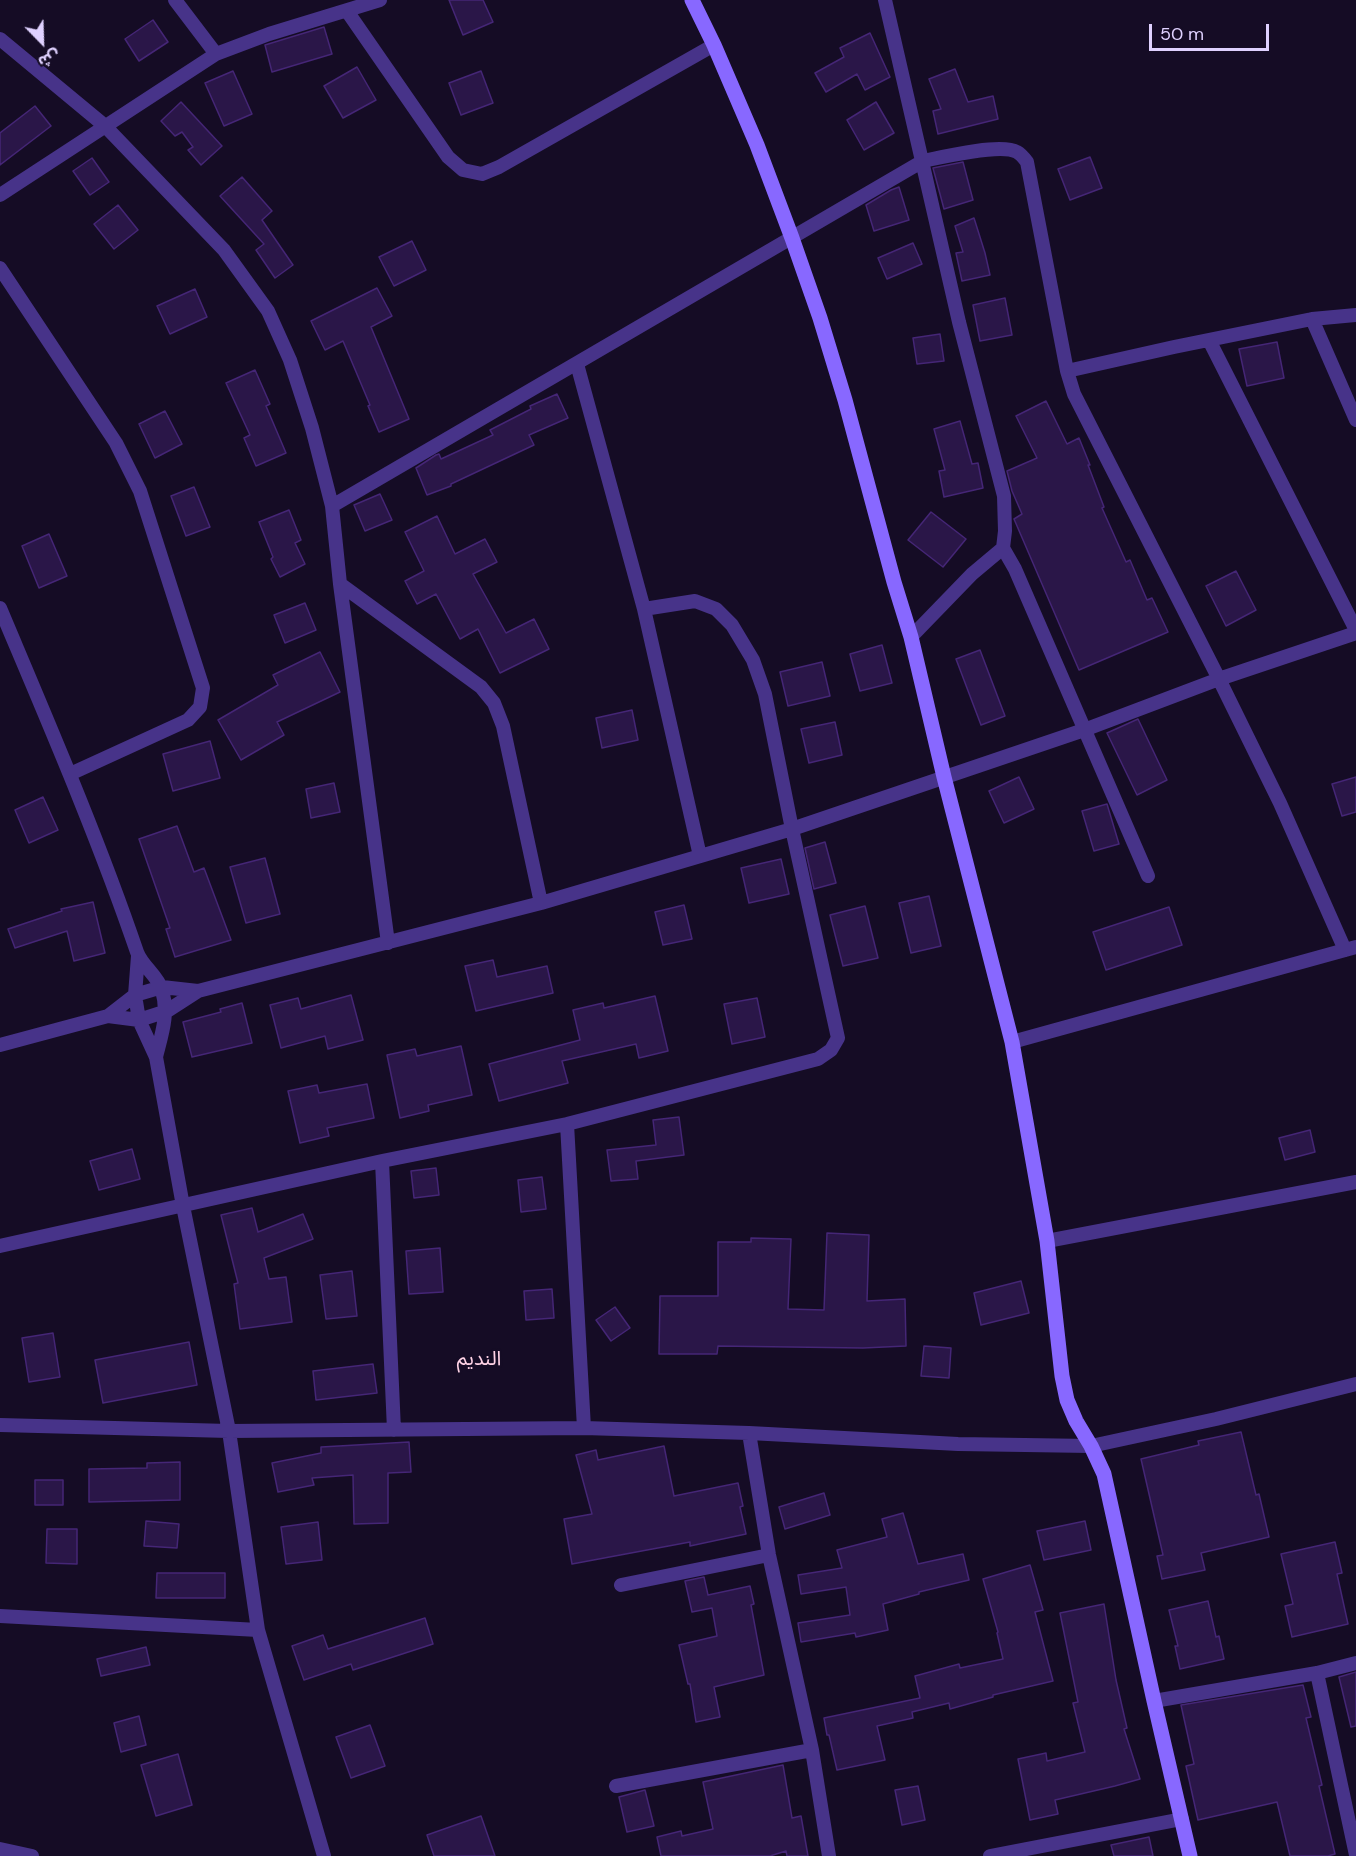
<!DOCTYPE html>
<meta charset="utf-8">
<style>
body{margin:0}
#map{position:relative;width:1356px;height:1856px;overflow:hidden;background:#150c25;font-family:"DM Sans","Noto Sans Arabic",sans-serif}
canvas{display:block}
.north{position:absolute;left:12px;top:12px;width:60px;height:60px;-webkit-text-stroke:4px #150c25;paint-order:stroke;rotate:157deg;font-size:16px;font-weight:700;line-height:24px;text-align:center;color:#dfd1ff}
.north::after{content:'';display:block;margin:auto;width:21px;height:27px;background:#dfd1ff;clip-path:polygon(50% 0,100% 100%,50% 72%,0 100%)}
.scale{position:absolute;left:1149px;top:24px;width:120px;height:27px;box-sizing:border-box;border:3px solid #dfd1ff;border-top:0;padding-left:8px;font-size:18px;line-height:21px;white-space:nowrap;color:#dfd1ff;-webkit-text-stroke:4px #150c25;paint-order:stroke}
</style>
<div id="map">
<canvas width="1356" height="1856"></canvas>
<div class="north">ش</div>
<div class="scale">50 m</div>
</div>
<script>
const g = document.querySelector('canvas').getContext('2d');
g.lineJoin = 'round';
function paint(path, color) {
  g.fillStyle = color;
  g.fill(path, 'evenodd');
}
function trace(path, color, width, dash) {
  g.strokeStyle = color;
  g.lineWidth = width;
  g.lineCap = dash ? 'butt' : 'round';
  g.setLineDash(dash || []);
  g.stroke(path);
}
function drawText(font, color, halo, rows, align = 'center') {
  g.font = font + ' "DM Sans","Noto Sans Arabic",sans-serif';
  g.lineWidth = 4.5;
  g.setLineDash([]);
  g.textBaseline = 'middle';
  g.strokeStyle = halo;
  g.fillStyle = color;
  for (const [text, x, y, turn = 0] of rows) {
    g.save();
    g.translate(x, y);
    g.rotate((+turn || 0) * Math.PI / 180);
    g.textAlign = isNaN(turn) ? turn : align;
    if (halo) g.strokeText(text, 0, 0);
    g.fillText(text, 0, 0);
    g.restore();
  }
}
const building = new Path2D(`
 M449,0H483L493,22L463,35Z
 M153,20L168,42L139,61L125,39Z
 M324,27L332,54L272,72L265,45Z
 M870,33L890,77L865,90L857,74L826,92L815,73L844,57L840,48Z
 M357,67L376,100L343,118L324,86Z
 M955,69L968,102L993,96L998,119L938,134L933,111L941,109L929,79Z
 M233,71L252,114L224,126L205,83Z
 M481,71L493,103L461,115L449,83Z
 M181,102L222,146L201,165L188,150L193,147L182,132L175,136L161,121Z
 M876,102L894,133L864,150L847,120Z
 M35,106L51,126L0,165V133Z
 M1090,157L1102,188L1070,200L1058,169Z
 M92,158L109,182L90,195L73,171Z
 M963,162L973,200L944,209L933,168Z
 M242,177L272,211L262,220L293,265L275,278L256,250L264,244L220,196Z
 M899,187L909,220L874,231L866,205L891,190Z
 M118,205L138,230L114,249L94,224Z
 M974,218L985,253L990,275L962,281L956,253L963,252L955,226Z
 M412,241L426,270L394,286L379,257Z
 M913,243L922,264L887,279L878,258Z
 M377,288L392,316L371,327L409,419L379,432L368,406L370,405L343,341L325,350L311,321Z
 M195,289L207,317L170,334L157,306Z
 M1005,298L1012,335L980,341L973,305Z
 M940,334L944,361L917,364L913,338Z
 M1277,342L1284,378L1247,386L1239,349Z
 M255,370L270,404L266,406L286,453L256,466L244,438L250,435L226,383Z
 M557,394L568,418L529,435L534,445L451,484V486L427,495L416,468L436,455L439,454L441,459L493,435L490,430L531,409L530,406Z
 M1046,401L1067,444L1079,438L1090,465H1088L1104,507L1102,508L1126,562L1130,560L1147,600L1152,598L1168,632L1079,670L1014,519L1022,514L1012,491L1007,471L1037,458L1016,416Z
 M165,411L182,444L155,458L139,424Z
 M960,421L972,464L978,463L983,488L944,497L939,471L945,470L934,429Z
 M194,487L210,527L186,536L171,496Z
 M380,494L392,520L365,531L354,505Z
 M289,510L301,540L295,543L305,564L280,577L271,559L273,557L259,522Z
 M931,512L966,539L943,567L908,540Z
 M437,516L455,554L485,539L497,562L473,574L506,633L534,619L549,649L500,673L478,629L460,639L436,594L417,604L405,581L424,571L405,532Z
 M49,534L67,576L39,588L22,546Z
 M1236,571L1256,610L1226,626L1206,586Z
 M305,603L316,630L285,643L274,615Z
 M882,645L892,683L860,691L850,654Z
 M980,650L1005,716L981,725L956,659Z
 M320,652L340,692L277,722L284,735L241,760L218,720L278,685L273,675Z
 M822,662L830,696L788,706L780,672Z
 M632,710L638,740L602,748L596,718Z
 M1138,719L1167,780L1137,795L1107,733Z
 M835,722L842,755L809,763L801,729Z
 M210,741L220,778L173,791L163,754Z
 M1019,777L1034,809L1004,823L989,791Z
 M1356,777V812L1342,816L1332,784Z
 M334,783L340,812L311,818L306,789Z
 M43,797L58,830L29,843L15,810Z
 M1107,804L1119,844L1094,851L1082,811Z
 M177,826L194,872L204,868L231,940L175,957L166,929L170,928L139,839Z
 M825,842L836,883L814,889L805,848Z
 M265,858L280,914L246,923L230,867Z
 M781,859L789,894L749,903L741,868Z
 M929,896L941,946L911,953L899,903Z
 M93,902L105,953L74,961L67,931L15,948L8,929L62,911L61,909Z
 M684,905L692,939L663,945L655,912Z
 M865,906L878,958L843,966L830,915Z
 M1169,907L1182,945L1106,970L1093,932Z
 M493,960L497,977L547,966L553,993L476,1011L465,966Z
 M351,995L363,1040L328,1049L325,1036L281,1048L270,1005L298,998L301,1009Z
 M655,996L668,1051L639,1058L636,1044L562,1061L568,1083L499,1101L489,1064L580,1040L573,1010L603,1003L604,1008Z
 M757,998L765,1037L732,1044L724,1004Z
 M242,1003L252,1043L192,1057L183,1022L221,1012L220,1009Z
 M461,1046L472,1095L428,1105L429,1111L400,1118L387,1055L415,1049L417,1056Z
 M367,1084L374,1118L327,1128L329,1136L300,1143L288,1091L317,1085L319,1093Z
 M679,1117L684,1155L636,1161L638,1179L611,1181L607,1150L656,1145L653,1120Z
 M1310,1130L1315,1152L1285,1160L1279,1138Z
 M132,1149L140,1179L99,1190L90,1161Z
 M436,1168L439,1195L414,1198L411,1171Z
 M542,1177L546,1209L521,1212L518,1180Z
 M252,1208L258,1232L303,1214L313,1239L264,1258L269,1279L286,1277L292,1322L240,1329L234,1284L238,1283L221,1215Z
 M827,1233L869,1235L867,1301L905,1299L906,1346L863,1348L718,1346L717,1354H659L660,1296H718V1242H751V1238L791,1239L788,1309L824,1310Z
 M440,1248L443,1292L409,1294L406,1251Z
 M352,1271L357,1316L326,1319L320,1275Z
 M1021,1281L1029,1313L981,1325L974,1293Z
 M552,1289L554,1318L526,1320L524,1291Z
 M615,1307L630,1328L611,1341L596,1320Z
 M53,1333L60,1377L29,1382L22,1338Z
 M189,1342L197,1385L103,1403L95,1360Z
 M924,1346L951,1348L949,1378L921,1376Z
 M373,1364L377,1393L316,1400L313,1371Z
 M1241,1432L1256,1495L1259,1494L1269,1537L1201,1553L1205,1570L1162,1579L1157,1556L1163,1555L1141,1459L1199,1445L1198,1441Z
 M409,1442L411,1472L388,1473V1523L354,1524L353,1475L312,1478L314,1485L278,1492L272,1463L321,1453V1447Z
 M664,1446L674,1496L738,1483L743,1506L740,1507L746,1534L690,1546V1542L572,1564L564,1519L592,1514L576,1455L596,1450L598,1460Z
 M180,1462V1500L89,1502V1469L147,1468V1463Z
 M35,1480H63V1505H35Z
 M824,1493L830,1515L785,1529L779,1507Z
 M903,1513L918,1564L963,1554L969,1580L919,1592V1594L883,1604L888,1630L856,1637L855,1633L801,1642L798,1623L850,1615L846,1587L801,1594L798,1575L842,1568L837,1550L887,1537L882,1519Z
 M146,1521L179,1524L177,1548L144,1546Z
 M1085,1521L1091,1550L1044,1560L1037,1531Z
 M318,1522L322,1560L286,1564L281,1527Z
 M47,1529H77V1564L46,1563Z
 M1335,1542L1342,1573L1337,1574L1348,1624L1292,1637L1285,1606L1293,1604L1281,1554Z
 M1030,1565L1043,1610L1035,1612L1053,1681L993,1695V1697L950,1709L949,1703L912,1712L913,1718L877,1726L885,1760L837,1770L829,1735H827L824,1718L920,1698L915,1676L959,1664L960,1668L1003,1659L997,1633L998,1632L983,1579Z
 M157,1573H225V1598H156Z
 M704,1577L708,1595L750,1586L754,1604L751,1605L764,1675L714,1687L720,1717L696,1722L690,1684H688L679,1645L717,1636L712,1608L692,1612L685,1581Z
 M1208,1601L1216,1637L1219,1636L1224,1659L1180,1669L1175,1646H1178L1169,1610Z
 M1104,1604L1116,1680L1127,1728L1124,1729L1140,1779L1115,1786L1055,1800L1058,1814L1030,1820L1018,1759L1046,1753L1047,1761L1085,1752L1073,1703L1078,1702L1060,1613Z
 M425,1618L433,1644L353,1670L351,1664L304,1680L292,1646L323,1635L328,1649Z
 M146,1647L150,1665L101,1676L97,1659Z
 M1356,1672V1726L1351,1727L1339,1677Z
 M1303,1685L1311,1717L1306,1718L1322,1785L1319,1786L1335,1854L1328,1856H1290L1277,1802L1198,1820L1186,1766L1194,1764L1181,1705Z
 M139,1716L146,1745L121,1752L114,1723Z
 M370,1725L385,1766L351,1778L336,1737Z
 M178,1754L192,1805L156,1816L141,1765Z
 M783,1765L792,1818L801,1816L808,1856H787L786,1851L770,1856H661L657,1837L681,1831L682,1836L713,1829L703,1782Z
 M918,1786L925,1820L902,1825L895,1790Z
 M645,1790L654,1826L627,1832L619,1797Z
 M481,1816L495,1856H434L427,1835Z
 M1149,1837L1153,1856H1114L1111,1845Z`);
const street = new Path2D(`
 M175,0L216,54
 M885,0L959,322L1004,496L1005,531L1003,548
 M347,11L448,157L463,170L482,174L499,167L714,45
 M0,39L105,126L224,250L268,311L290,360L312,428L332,506L340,584L388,943
 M0,195L216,54L269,34L380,0
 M0,268L116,443L140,491L203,688L200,707L188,720L70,774
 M1312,319L1356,420
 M1209,340L1356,630
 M577,364L644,609L700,856
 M1067,371L1174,347L1312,319L1356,315
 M332,506L923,161C942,157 1001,143 1017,152C1021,154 1024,158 1027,162L1067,371L1074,394L1219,679L1280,803L1345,950
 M340,584L481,687L494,703L503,726L541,903
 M0,608C48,722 97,835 137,952C142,966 158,976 162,990C169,1014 162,1033 156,1057
 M911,637L972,574L1003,548L1015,569L1148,876
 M138,956L135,995L139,1020L156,1057L183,1206L229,1431L258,1630L324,1856
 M108,1016L135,995L162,987L198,991
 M1012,1042L1356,947
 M0,1045L108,1016L139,1020L167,1011L198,991L541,903L792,829L1084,730L1219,679L1356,633
 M567,1124L584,1428
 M382,1161L394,1430
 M1047,1241L1356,1182
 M0,1246L382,1161L567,1124L818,1059L831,1050L838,1038L792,829L765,694L753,660L732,625L716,609L695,601L644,609
 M0,1425L229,1431L584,1428L749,1433L958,1444L1091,1446L1216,1419L1356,1384
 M749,1433L769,1555L812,1750L829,1856
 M621,1585L769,1555
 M0,1616L258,1630
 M1317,1673L1356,1855
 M1154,1701L1317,1673L1356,1663
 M616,1786L812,1750
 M0,1849L32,1856
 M990,1856L1182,1819`);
const secondary = new Path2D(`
 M692,0L714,45L757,145L792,238L820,318L845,400L894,582L911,637L944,777L1012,1042L1047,1241L1062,1376L1067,1400L1076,1421L1091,1446L1104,1474L1154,1701L1190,1856`);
const neighbourhoodNames = [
 ["النديم",479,1360]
];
paint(building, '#2a1648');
trace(building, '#452676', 1.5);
trace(street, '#473389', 14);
trace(secondary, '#8868ff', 15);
drawText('20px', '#ffd3e6', '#150c25', neighbourhoodNames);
</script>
